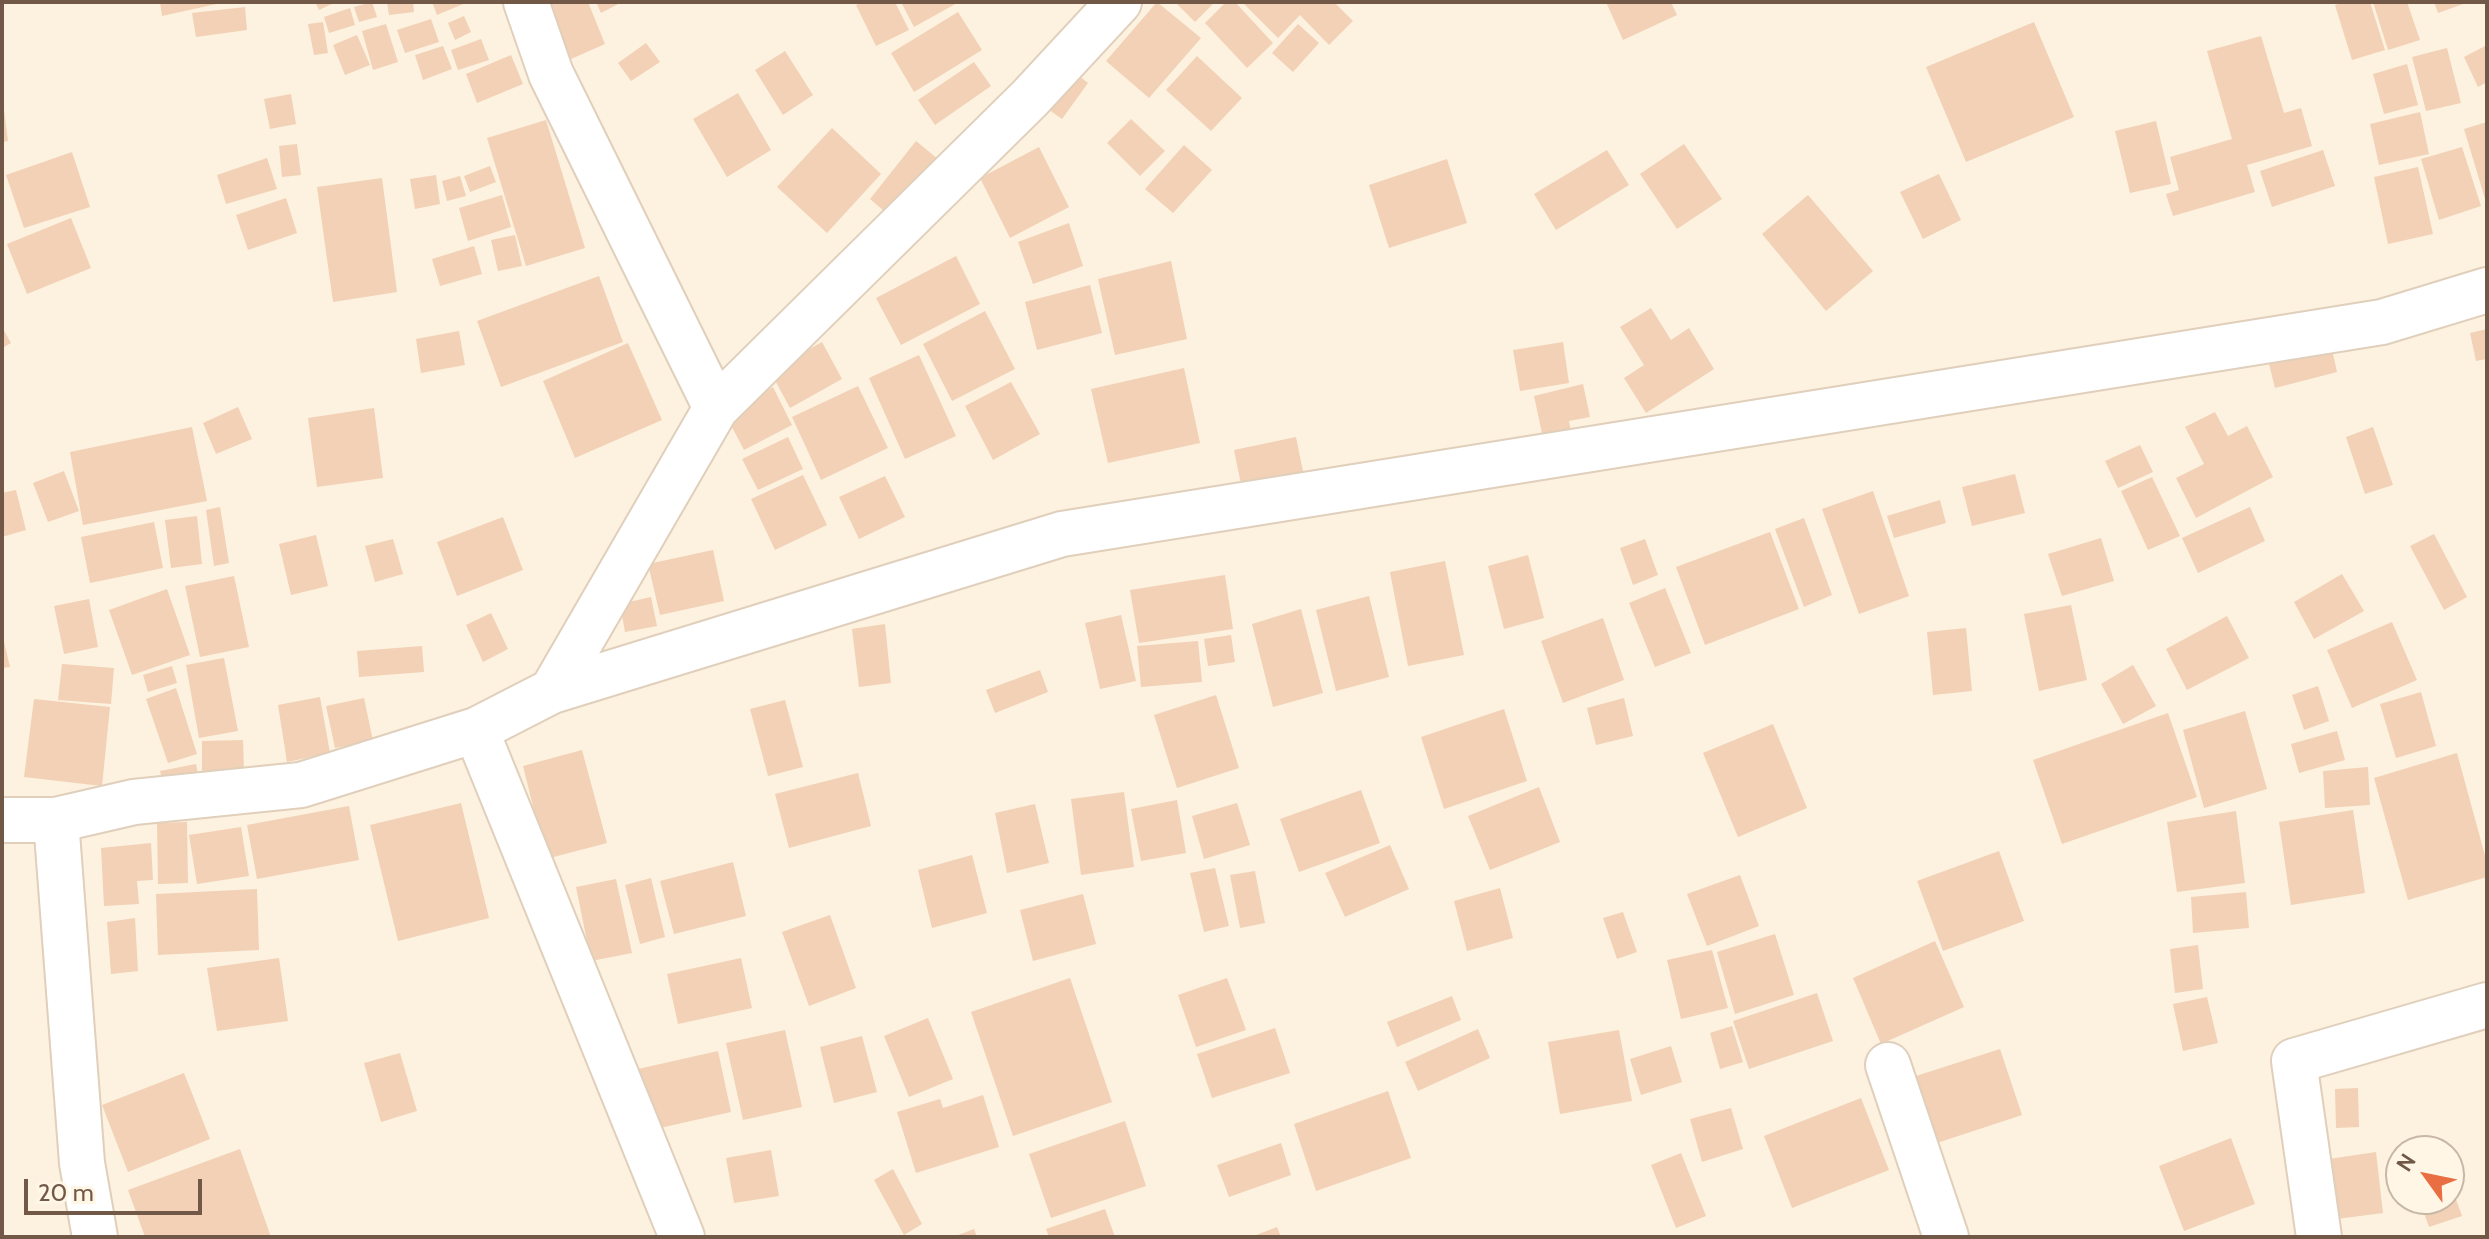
<!DOCTYPE html>
<style>
body{margin:0}
#map{position:relative;width:2489px;height:1239px;overflow:hidden;background:#fcf2df;font-family:Cabin,sans-serif}
canvas{display:block}
.frame{position:absolute;inset:0;border:4px solid #725947;pointer-events:none}
.north{position:absolute;left:2385px;top:1135px;width:80px;height:80px;box-sizing:border-box;background:#fff6e5;border:2px solid #c7b7a6;border-radius:50%;rotate:303deg;font-size:22px;font-weight:700;line-height:32px;text-align:center;color:#725947}
.north::after{content:'';display:block;margin:auto;width:28px;height:36px;background:#e96f42;clip-path:polygon(50% 0,100% 100%,50% 72%,0 100%)}
.scale{position:absolute;left:24px;top:1179px;width:178px;height:36px;box-sizing:border-box;border:4px solid #725947;border-top:0;padding-left:10px;font-size:24px;line-height:28px;white-space:nowrap;color:#725947;-webkit-text-stroke:6px #fff6e5;paint-order:stroke}
</style>
<div id="map">
<canvas width="2489" height="1239"></canvas>
<div class="frame"></div>
<div class="north">N</div>
<div class="scale">20 m</div>
</div>
<script>
const g = document.querySelector('canvas').getContext('2d');
g.lineJoin = 'round';
function paint(path, color) {
  g.fillStyle = color;
  g.fill(path, 'evenodd');
}
function trace(path, color, width, dash) {
  g.strokeStyle = color;
  g.lineWidth = width;
  g.lineCap = dash ? 'butt' : 'round';
  g.setLineDash(dash || []);
  g.stroke(path);
}
const building = new Path2D(`
 M160,2H220L221,3L162,16Z
 M315,2H336L319,10Z
 M372,2L377,17L359,22L354,7Z
 M387,2H413L414,12L389,15Z
 M432,2H468L437,15Z
 M548,2H588L605,44L571,59Z
 M596,2H622L601,13Z
 M863,2H895L909,30L876,46L856,5Z
 M901,2H959L914,27Z
 M1157,2L1201,38L1149,98L1106,61Z
 M1175,2H1215L1195,22Z
 M1226,2H1235L1273,43L1247,68L1205,23Z
 M1242,2H1334L1353,21L1329,45L1300,15L1278,38Z
 M1606,2H1671L1677,15L1623,40Z
 M2345,2H2370L2385,50L2352,60L2335,5Z
 M2373,2H2407L2420,40L2388,50Z
 M2434,2H2469L2438,13Z
 M245,7L247,30L196,37L192,13Z
 M350,8L355,25L329,33L324,17Z
 M958,12L982,50L914,92L891,53Z
 M464,16L471,32L455,40L448,23Z
 M431,19L439,42L405,53L397,30Z
 M323,22L328,53L314,55L308,24Z
 M2034,22L2074,117L1966,162L1926,67Z
 M386,24L398,62L373,70L362,31Z
 M1298,24L1319,43L1293,72L1272,53Z
 M357,35L370,65L345,75L333,45Z
 M2261,36L2284,113L2301,108L2312,146L2247,165L2255,192L2173,216L2166,194L2179,190L2170,157L2232,139L2207,51Z
 M481,39L489,60L458,70L451,50Z
 M646,43L660,62L631,81L618,63Z
 M2487,45V82L2478,87L2464,57Z
 M443,46L452,69L423,80L415,55Z
 M2447,48L2461,103L2426,111L2412,57Z
 M785,51L813,95L783,115L755,70Z
 M511,55L523,84L477,103L466,74Z
 M1197,56L1242,98L1211,131L1166,90Z
 M974,62L991,86L935,125L918,100Z
 M2407,64L2418,105L2384,114L2373,74Z
 M1073,71L1088,83L1062,119L1045,107Z
 M738,93L771,150L727,177L693,119Z
 M2,94L8,141L2,142Z
 M291,94L296,124L270,129L264,99Z
 M2420,112L2429,154L2379,165L2370,124Z
 M1131,119L1165,151L1140,176L1107,143Z
 M546,120L585,248L526,266L487,138Z
 M2156,121L2171,184L2130,193L2115,131Z
 M2487,122V202H2486L2464,129Z
 M832,128L881,174L827,233L777,187Z
 M916,141L938,159L891,217L870,199Z
 M297,144L301,175L282,177L279,146Z
 M1684,144L1722,199L1677,229L1640,174Z
 M1184,145L1212,170L1173,213L1145,189Z
 M1039,147L1069,207L1010,238L980,178Z
 M2462,147L2481,206L2439,220L2421,159Z
 M1607,150L1629,185L1556,230L1534,194Z
 M2323,150L2335,186L2272,207L2260,171Z
 M72,152L90,207L24,228L6,175Z
 M267,158L277,189L226,204L217,175Z
 M1447,159L1467,223L1389,248L1369,185Z
 M490,166L496,182L470,192L464,176Z
 M2418,167L2433,234L2388,244L2374,177Z
 M1939,174L1961,220L1923,239L1900,192Z
 M436,175L440,204L415,209L410,179Z
 M460,176L466,196L447,201L442,181Z
 M382,178L397,292L333,302L317,187Z
 M502,195L511,227L468,241L459,208Z
 M1808,195L1873,271L1826,311L1762,234Z
 M286,198L297,233L248,250L236,215Z
 M71,218L91,268L27,294L7,244Z
 M1069,223L1083,266L1033,284L1018,242Z
 M515,235L522,266L498,271L491,240Z
 M474,246L482,274L440,286L432,259Z
 M956,256L980,304L901,345L876,298Z
 M1171,261L1187,339L1115,355L1098,279Z
 M599,276L623,342L501,387L477,321Z
 M1090,285L1102,333L1037,350L1025,302Z
 M1651,308L1671,340L1689,328L1714,369L1646,413L1624,378L1644,365L1620,327Z
 M985,311L1015,369L952,401L923,344Z
 M2,327L11,343L2,348Z
 M2487,329V359L2476,361L2470,333Z
 M459,331L465,365L421,373L416,339Z
 M822,342L842,379L790,408L770,371Z
 M1563,342L1569,383L1520,391L1513,350Z
 M628,343L662,420L575,458L543,381Z
 M2331,345L2337,372L2275,388L2268,360Z
 M919,355L956,436L905,459L869,378Z
 M1184,368L1200,443L1108,463L1091,389Z
 M1011,382L1040,434L993,460L965,406Z
 M1583,384L1590,417L1569,421L1571,432L1543,438L1534,396Z
 M858,386L888,448L821,480L792,417Z
 M773,387L792,425L744,450L724,412Z
 M238,407L252,439L216,454L203,423Z
 M374,408L383,478L317,487L308,418Z
 M2215,412L2228,436L2247,426L2273,477L2196,518L2176,478L2204,464L2185,427Z
 M192,427L207,501L83,525L70,452Z
 M2373,427L2393,485L2365,494L2346,437Z
 M788,437L803,469L758,490L742,459Z
 M1296,437L1305,481L1243,494L1234,450Z
 M2140,445L2153,472L2118,488L2105,461Z
 M64,471L79,511L48,522L33,483Z
 M2015,474L2025,513L1972,526L1962,487Z
 M803,475L827,525L775,550L751,499Z
 M885,476L905,517L859,539L839,497Z
 M2152,477L2180,536L2148,550L2121,491Z
 M16,490L26,530L2,537V493Z
 M1873,491L1909,596L1859,614L1822,509Z
 M1940,500L1946,523L1894,538L1887,516Z
 M220,507L229,563L214,566L206,510Z
 M2250,507L2265,541L2198,573L2182,538Z
 M197,516L202,564L171,568L165,520Z
 M503,517L523,570L457,596L437,542Z
 M1804,518L1832,595L1804,607L1775,529Z
 M154,522L163,568L90,583L81,537Z
 M1770,532L1799,609L1705,645L1676,567Z
 M2434,534L2467,597L2444,610L2410,546Z
 M316,535L328,586L291,595L279,544Z
 M2101,538L2114,581L2062,596L2048,554Z
 M393,539L403,574L375,582L365,546Z
 M1645,539L1658,575L1633,585L1620,548Z
 M713,550L724,601L660,615L648,564Z
 M1528,555L1544,618L1504,629L1488,566Z
 M1445,561L1464,655L1408,666L1390,572Z
 M2342,574L2364,611L2314,639L2294,602Z
 M1225,575L1233,629L1139,643L1130,590Z
 M234,576L249,647L200,657L185,586Z
 M1665,588L1691,653L1655,667L1629,603Z
 M167,589L190,655L132,675L109,610Z
 M1369,596L1389,677L1336,691L1316,610Z
 M651,597L657,626L625,632L620,604Z
 M89,599L98,647L64,654L54,606Z
 M2071,605L2087,680L2039,691L2024,614Z
 M1301,609L1323,693L1273,707L1252,624Z
 M491,613L508,649L483,662L466,625Z
 M1121,615L1136,681L1100,689L1085,623Z
 M2227,616L2249,658L2187,690L2166,649Z
 M1603,618L1624,680L1563,703L1541,641Z
 M2392,622L2417,680L2352,708L2327,650Z
 M885,624L891,683L859,687L852,629Z
 M1966,628L1972,691L1933,695L1927,632Z
 M2,633L10,667L2,668Z
 M1231,635L1235,662L1208,666L1204,639Z
 M1198,641L1202,682L1141,687L1137,646Z
 M422,646L424,672L359,677L357,651Z
 M224,658L238,731L199,738L186,665Z
 M62,664L114,668L111,704L58,700Z
 M2133,665L2156,706L2123,724L2101,684Z
 M172,666L177,683L148,692L143,675Z
 M1040,670L1048,692L995,713L986,690Z
 M2318,686L2329,721L2304,730L2292,695Z
 M176,688L197,754L168,763L146,699Z
 M2421,692L2436,746L2396,758L2380,704Z
 M1216,695L1239,768L1177,788L1154,715Z
 M320,697L330,753L287,762L278,705Z
 M364,698L373,741L335,748L326,706Z
 M1624,698L1633,736L1596,745L1587,708Z
 M34,699L110,707L102,786L24,777Z
 M785,700L803,767L768,776L750,709Z
 M1504,709L1527,781L1444,809L1421,737Z
 M2245,711L2267,789L2204,808L2183,730Z
 M2168,713L2197,797L2062,844L2033,760Z
 M1773,724L1807,808L1738,837L1703,753Z
 M2337,731L2345,760L2299,773L2291,744Z
 M243,740L244,771L202,772V741Z
 M582,750L607,843L546,859L523,766Z
 M2457,753L2487,863V877L2408,900L2374,778Z
 M196,764L200,784L165,792L160,771Z
 M2368,767L2370,805L2325,808L2323,771Z
 M858,773L871,826L789,848L775,794Z
 M1539,787L1560,842L1490,870L1468,816Z
 M1361,790L1380,843L1299,872L1280,819Z
 M1124,792L1134,867L1081,875L1071,799Z
 M1177,800L1186,853L1141,861L1131,809Z
 M461,803L489,918L398,941L370,825Z
 M1237,803L1250,845L1204,859L1192,816Z
 M1035,804L1049,863L1007,873L995,813Z
 M349,806L359,860L257,879L247,825Z
 M2353,810L2365,893L2291,905L2279,822Z
 M2236,811L2245,883L2177,892L2167,822Z
 M187,822L188,883L158,884L157,823Z
 M241,827L249,876L197,884L189,835Z
 M151,843L153,880L137,881L139,904L104,906L101,848Z
 M1390,845L1409,889L1345,917L1325,873Z
 M1999,851L2024,921L1943,951L1917,881Z
 M972,855L987,913L932,928L918,870Z
 M733,862L746,916L674,934L660,881Z
 M1215,868L1229,926L1204,932L1190,873Z
 M1255,871L1265,923L1240,928L1230,875Z
 M1740,875L1759,926L1707,946L1687,894Z
 M651,878L665,937L640,944L625,885Z
 M616,879L632,953L591,961L576,887Z
 M1500,888L1513,938L1467,951L1454,901Z
 M257,889L259,950L158,955L156,894Z
 M2246,892L2249,928L2193,933L2191,897Z
 M1083,894L1096,944L1033,961L1020,910Z
 M1623,912L1637,952L1617,959L1603,918Z
 M830,915L856,988L809,1006L782,932Z
 M135,918L138,971L111,974L107,922Z
 M1775,934L1794,995L1735,1014L1717,952Z
 M1935,941L1964,1007L1881,1044L1853,978Z
 M2198,945L2203,989L2175,993L2170,949Z
 M1712,950L1728,1008L1681,1019L1667,960Z
 M279,958L288,1021L217,1031L207,968Z
 M741,958L752,1008L678,1024L667,974Z
 M1070,978L1112,1102L1013,1136L971,1012Z
 M1227,978L1246,1030L1196,1047L1178,995Z
 M1817,993L1833,1041L1749,1069L1733,1021Z
 M1452,996L1461,1020L1397,1047L1387,1022Z
 M2207,997L2218,1043L2183,1051L2173,1004Z
 M928,1018L953,1079L909,1097L884,1036Z
 M1732,1026L1743,1062L1720,1069L1710,1033Z
 M1275,1028L1290,1073L1212,1098L1197,1054Z
 M1478,1029L1490,1058L1418,1091L1405,1062Z
 M785,1030L802,1107L743,1120L726,1043Z
 M1619,1030L1632,1101L1560,1114L1548,1042Z
 M862,1036L877,1092L834,1103L820,1047Z
 M1671,1046L1682,1082L1641,1095L1630,1059Z
 M2000,1049L2022,1115L1937,1143L1916,1076Z
 M718,1051L731,1112L651,1130L638,1069Z
 M400,1053L417,1111L381,1122L364,1063Z
 M184,1073L210,1139L128,1172L102,1105Z
 M2358,1088L2359,1127L2336,1128L2335,1089Z
 M1388,1091L1411,1158L1316,1191L1294,1124Z
 M983,1095L999,1147L916,1173L897,1112L940,1099L943,1108Z
 M1861,1098L1889,1170L1792,1208L1764,1136Z
 M1731,1108L1743,1149L1702,1162L1690,1119Z
 M1125,1121L1146,1186L1051,1218L1029,1154Z
 M2231,1138L2255,1204L2184,1231L2159,1166Z
 M1281,1143L1291,1175L1229,1197L1217,1165Z
 M240,1149L271,1237H145L128,1190Z
 M771,1150L779,1196L734,1203L726,1158Z
 M2376,1152L2383,1213L2329,1220L2322,1160Z
 M1681,1153L1706,1216L1676,1228L1651,1165Z
 M893,1169L922,1224L904,1235L874,1180Z
 M2449,1180L2462,1216L2429,1227L2419,1199H2449Z
 M1105,1209L1115,1237H1049L1046,1229Z
 M1277,1227L1281,1237H1251Z
 M974,1229L977,1237H953Z`);
const minor = new Path2D(`
 M526,2L551,74L716,408
 M552,691L1062,534L2382,322L2487,290
 M476,730L682,1237
 M2,820H56L134,802L301,785L476,730L552,691L716,408L1030,98L1119,2
 M56,820L82,1163L95,1237
 M1888,1065L1946,1237
 M2319,1237L2294,1061L2487,1005`);
paint(building, '#f2d1b6');
trace(minor, '#e0cfbb', 48);
trace(minor, '#fff', 44);
</script>
